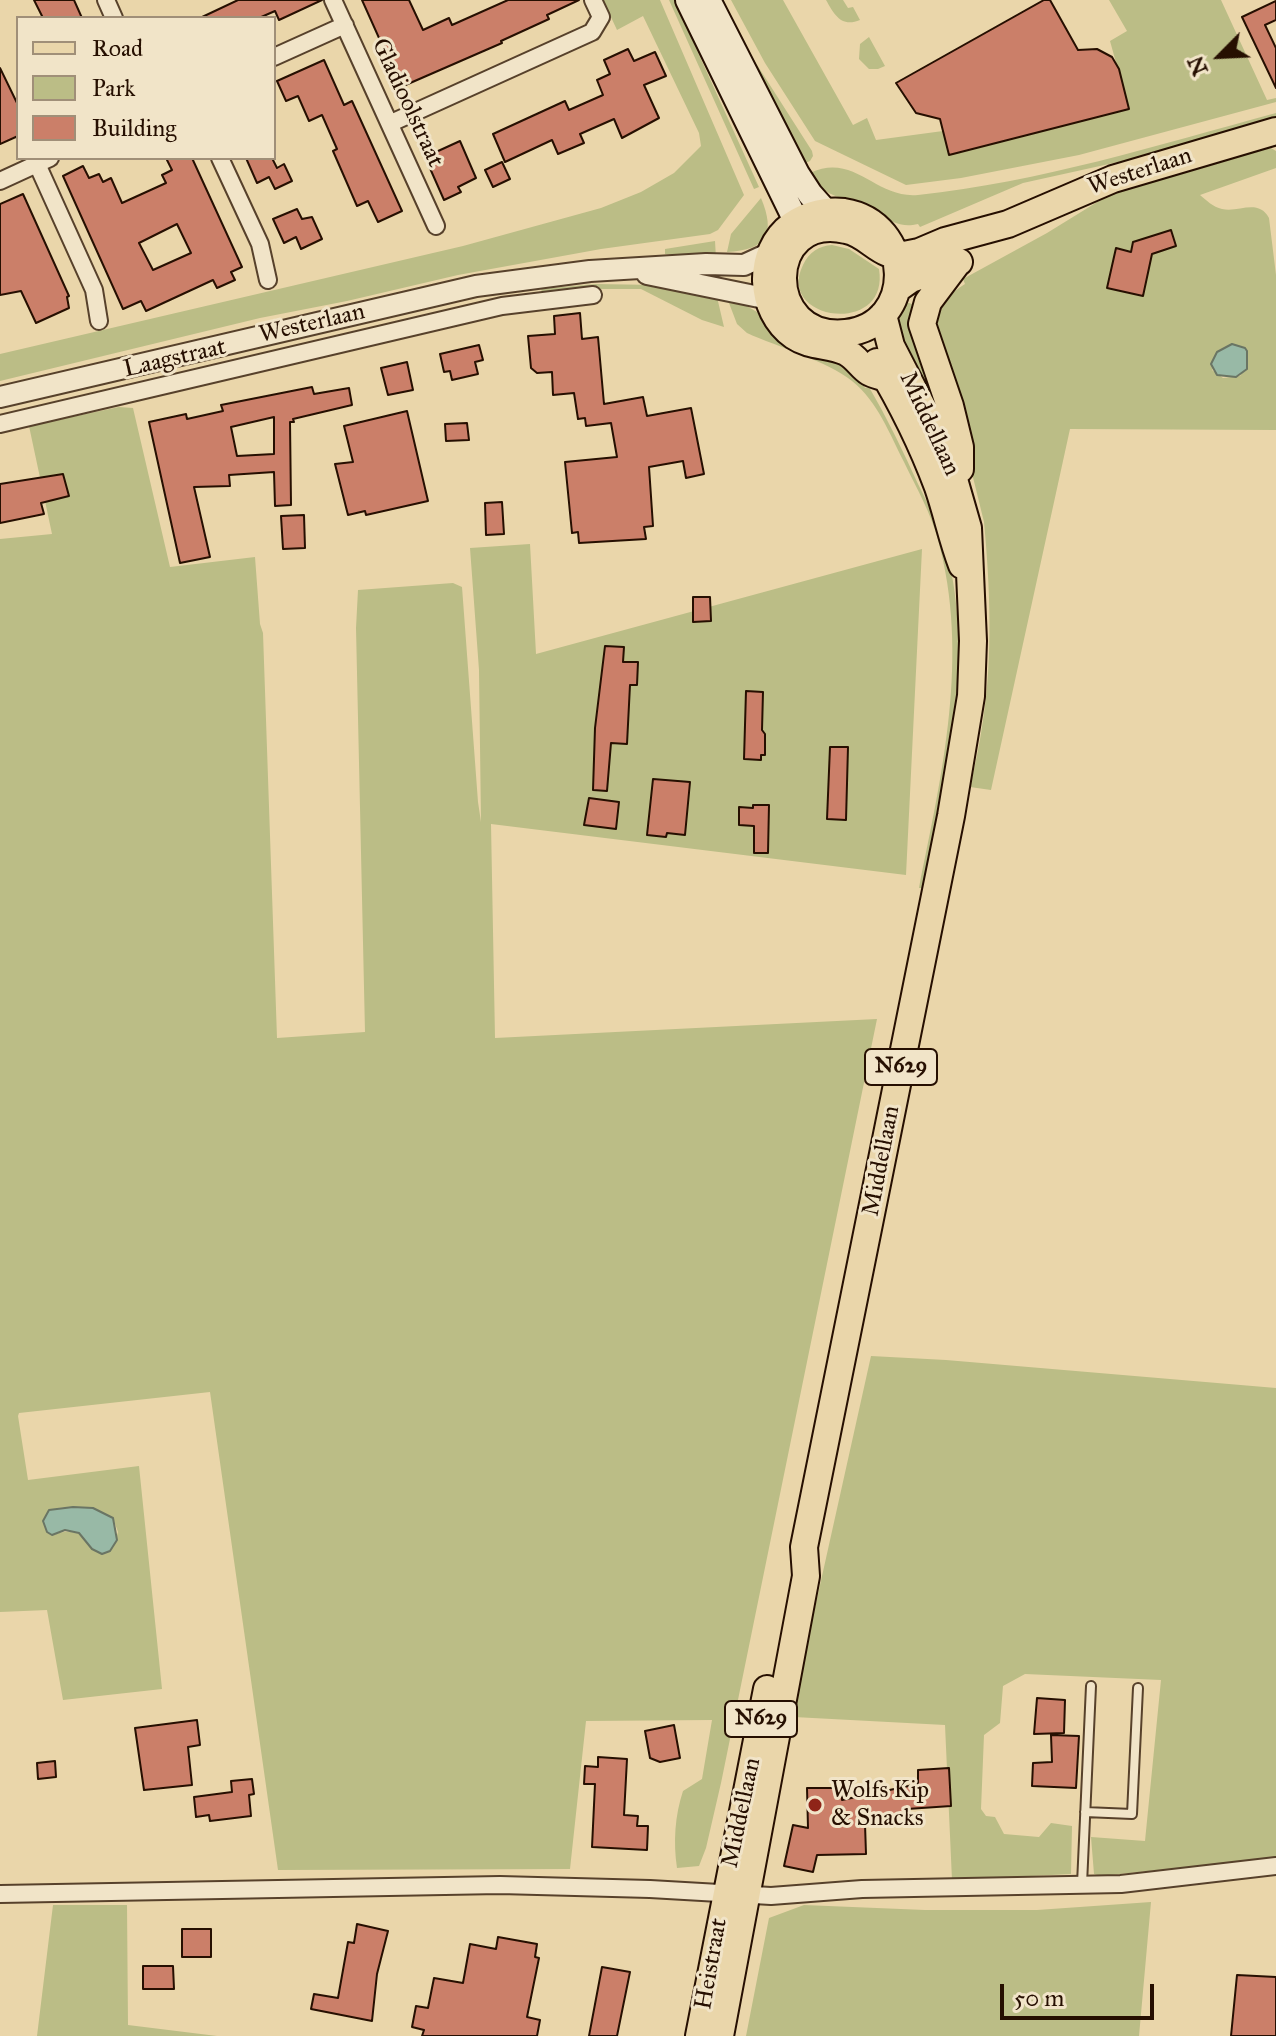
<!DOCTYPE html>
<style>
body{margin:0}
#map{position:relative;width:1276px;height:2036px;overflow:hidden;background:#ead6aa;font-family:"IM FELL Great Primer",serif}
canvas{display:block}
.legend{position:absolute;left:16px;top:16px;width:260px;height:144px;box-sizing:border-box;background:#f1e4c8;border:2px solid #a08f78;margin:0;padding:10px 14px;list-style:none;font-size:24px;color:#260f01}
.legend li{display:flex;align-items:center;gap:16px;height:40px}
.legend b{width:40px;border:2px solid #a08f78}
.north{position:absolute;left:1180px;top:16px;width:80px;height:80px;-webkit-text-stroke:6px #f1e4c8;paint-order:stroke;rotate:246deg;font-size:22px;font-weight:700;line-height:32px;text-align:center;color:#260f01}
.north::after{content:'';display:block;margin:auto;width:28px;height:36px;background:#260f01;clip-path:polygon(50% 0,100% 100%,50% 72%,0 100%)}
.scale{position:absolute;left:1000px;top:1984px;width:154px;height:36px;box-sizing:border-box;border:4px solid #260f01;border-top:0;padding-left:10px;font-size:24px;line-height:28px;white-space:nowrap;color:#260f01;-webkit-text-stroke:6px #f1e4c8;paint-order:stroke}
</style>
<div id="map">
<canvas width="1276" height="2036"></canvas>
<ul class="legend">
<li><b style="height:10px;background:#ead6aa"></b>Road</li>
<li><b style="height:22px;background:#bbbd86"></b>Park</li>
<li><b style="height:22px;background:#cb7f69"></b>Building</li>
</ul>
<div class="north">N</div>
<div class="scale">50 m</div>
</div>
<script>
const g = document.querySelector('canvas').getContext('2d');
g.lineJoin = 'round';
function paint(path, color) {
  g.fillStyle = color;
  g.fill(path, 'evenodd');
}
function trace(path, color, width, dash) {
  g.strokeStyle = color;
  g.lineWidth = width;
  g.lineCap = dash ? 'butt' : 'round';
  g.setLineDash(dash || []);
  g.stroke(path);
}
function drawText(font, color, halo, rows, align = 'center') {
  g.font = font + ' "IM FELL Great Primer",serif';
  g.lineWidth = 6;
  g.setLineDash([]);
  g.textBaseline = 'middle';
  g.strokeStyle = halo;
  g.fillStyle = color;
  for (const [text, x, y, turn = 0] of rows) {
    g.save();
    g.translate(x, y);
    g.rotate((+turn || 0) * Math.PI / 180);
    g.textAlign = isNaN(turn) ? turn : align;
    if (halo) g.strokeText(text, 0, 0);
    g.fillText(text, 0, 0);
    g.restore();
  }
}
const green = new Path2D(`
 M603,0H660L744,195L718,230L710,234L601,249L458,275L347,301L260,318L0,381V354L463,246L601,208L641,192L674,173L701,146L699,133L643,16L617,30Z
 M669,0H678L695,46L759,187L754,189Z
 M715,0H723L752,57L812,151L813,156L810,161L801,165Z
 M731,0H783L853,125L867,118L876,140L943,131L949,155L1129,109L1110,41L1127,31L1109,0H1221L1267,100L1276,98V102L1079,155L961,178L906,185L815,141L765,63Z
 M826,0H843L848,8L853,7L860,20C841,28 834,14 826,0Z
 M869,37L885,66L878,69H869L859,59L860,44Z
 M1276,113V119L1127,160L1023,183L920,227L918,224C892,230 883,212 861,204C835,194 827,199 810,173C855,152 875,199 918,195C1040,182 1158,145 1276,113Z
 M1271,148L1276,151V168L1200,195C1206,200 1213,207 1222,209C1239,213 1258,198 1269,218L1276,275V430L1070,429L991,790L970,787C975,765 980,743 983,720C993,657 990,586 984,522L935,323C940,305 950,293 965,284L963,279L1047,233L1107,196L1175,173ZM1232,344L1245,348L1248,365L1240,376L1223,378L1212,370Z
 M761,198C776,234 767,250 727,252L731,234Z
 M715,241L716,258L665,254V249Z
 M832,245L849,249L879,269C890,337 775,321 803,265C809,252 819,246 832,245Z
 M595,284L656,285L717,297L724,327L702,320L641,289H595L543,295L541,289Z
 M906,302L912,304L911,326L929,365L938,414L898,336L897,318Z
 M729,303L745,305L757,312L809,356L842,364L855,373L865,388L869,387C887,418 903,451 918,484C927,502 937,521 943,540C978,649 945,780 923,888H919C942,774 970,656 938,540C931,513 916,487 904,462C889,433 878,402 852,381C827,361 778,347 747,333L737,324Z
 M119,407L133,408L170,567L255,557L260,624L263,633L277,1038L365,1032L356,628L358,590L453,583L462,587L478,802L481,822L479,670L470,548L530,544L536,654L922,549L906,875L491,824L495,1038L877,1019L721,1783L706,1848L699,1866L677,1868C673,1842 675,1815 683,1791L702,1779L712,1720L586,1721L570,1869L278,1870L210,1392L19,1413L18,1416L28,1480L139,1466L162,1689L63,1700L47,1610L0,1612V539L52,534L29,426ZM82,1507L93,1508L113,1518L118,1532L113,1548C93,1541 74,1525 54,1535L57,1508Z
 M871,1356L946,1360L1276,1388V1858L1100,1876L1094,1874L1091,1837L1145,1841L1161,1680L1025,1674L1003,1686L1000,1723L984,1735L981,1809L986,1816L995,1817L1004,1834L1039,1837L1051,1823L1072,1826L1071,1874L952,1880L945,1725L794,1717L802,1666Z
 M1151,1902L1139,2036H746L769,1918L804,1905L925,1910H1037Z
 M53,1905H127L128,2025L217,2036H37Z`);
const water = new Path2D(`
 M1232,344L1245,348L1247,351V369L1236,377L1217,375L1211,364L1217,352Z
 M73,1507L93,1508L113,1518L117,1540L110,1551L102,1554L92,1549L79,1533L65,1530L52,1535L47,1532L43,1521L49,1510Z`);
const building = new Path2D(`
 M34,0H74L82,18H43Z
 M238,0H322L279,20L275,11L259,18H200Z
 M362,0H409L423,30L449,18L452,25L508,0H579L547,15L549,19L501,41L502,43L401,87Z
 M1044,0H1050L1078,50L1097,49L1112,57L1119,69L1129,109L949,155L940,119L916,113L896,83Z
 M1276,1V20L1265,25L1276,48V88L1242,17Z
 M628,49L634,61L655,52L666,76L644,85L659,118L622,138L614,119L580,134L584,143L558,154L552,140L505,162L493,134L565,101L569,110L603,95L597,80L610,74L604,60Z
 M324,60L344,105L352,101L402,211L378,222L368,201L357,206L333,151L337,149L322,115L309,121L298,96L286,101L277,81Z
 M0,68L18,105V136L0,144Z
 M460,141L476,178L458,187L461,192L444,200L425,157Z
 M166,158H192L242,267L231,272L235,280L217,288L213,280L146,311L141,301L123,309L63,176L83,166L89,178L99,174L103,182L111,178L122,203L166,183L162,175L172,170ZM177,224L191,253L153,270L139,243Z
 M246,158H272L277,168L284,164L292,181L275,189L269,177L257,183Z
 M502,162L510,179L493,187L485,170Z
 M23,194L69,296L67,297L69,308L36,323L21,291L0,295V204Z
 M297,209L302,219L312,217L322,239L301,249L296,237L284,243L273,219Z
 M1171,230L1176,246L1152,254L1143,296L1107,288L1116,248L1131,252L1133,242Z
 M580,313L582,339L598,337L604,404L643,397L647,416L691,408L704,474L686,478L683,461L649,467L653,526L644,527L646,539L579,543L578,532L572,533L565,462L617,457L611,423L586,426L585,418L578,419L574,393L553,395L552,372L537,373L531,368L528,336L555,334L554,316Z
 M479,345L483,360L475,362L478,374L452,380L450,371L444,372L440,354Z
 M407,362L413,390L388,395L381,368Z
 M312,387L314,394L349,388L352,405L293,419L294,422H290L291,505L275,506L274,472L229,475L230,486L194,487L210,557L180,563L149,422L186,414L187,419L223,411L221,405ZM274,417V454L237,456L231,427Z
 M407,411L428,501L366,515L365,511L348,515L335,464L353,462L344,426Z
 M467,423L469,440L446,441L445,424Z
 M63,474L69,496L41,503L44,514L0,523V484Z
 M502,502L504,534L486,535L485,503Z
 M304,515L305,548L283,549L281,516Z
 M693,597H710L711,621L693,622Z
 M605,646L624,647L623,662H638L637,685H630L627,744L611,743L607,791L593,790L595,728Z
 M746,691L763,692L762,730L765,734V755H761V760L744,759Z
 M830,747H848L846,820L827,819Z
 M653,779L690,782L685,835L667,833L666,837L647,835Z
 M589,798L619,802L616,829L584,825Z
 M753,805H769L768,853H754V826L739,825V807L753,808Z
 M1037,1698L1065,1700L1064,1733L1034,1734Z
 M197,1720L200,1745L188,1747L192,1785L144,1790L135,1728Z
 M674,1725L680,1758L660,1762L650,1758L645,1731Z
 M1051,1735L1079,1736L1076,1788L1032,1786L1033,1763L1052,1762Z
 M598,1757L627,1759L624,1815L638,1816L637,1826H648L647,1850L592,1847L595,1784H584L585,1766L598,1767Z
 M55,1761L56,1777L38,1779L37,1763Z
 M949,1768L951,1806L907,1809L909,1815L865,1824L866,1854L817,1855L813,1872L784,1866L793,1825L808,1828L807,1788H842V1800L918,1784V1770Z
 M252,1779L254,1794L249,1795L251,1816L210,1821L209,1815L196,1817L194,1797L232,1792L231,1781Z
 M357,1924L388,1931L377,1974L372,2021L311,2009L314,1994L338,1998L348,1942L354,1943Z
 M182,1929H211V1957H182Z
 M498,1937L537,1944L535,1957L539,1958L527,2017L540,2020L537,2036H422L424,2030L412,2027L416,2006L428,2008L434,1978L463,1983L470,1944L496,1949Z
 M143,1966H173L174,1989H143Z
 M602,1967L630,1972L617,2036H589Z
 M1237,1975L1276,1977V2036H1231Z`);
const service = new Path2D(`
 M1085,1812L1132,1814L1138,1688
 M1082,1884L1091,1686`);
const minor = new Path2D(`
 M106,0L114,18
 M333,0L436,226
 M274,57L345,25
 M391,123L592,32L601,17L593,0
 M220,158L260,244L268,280
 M37,164L94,290L99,321
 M0,181L50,158
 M0,424L502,306L593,295
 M0,1894L500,1885L650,1889L771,1896L862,1889L1121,1884L1276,1866`);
const tertiary = new Path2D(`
 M647,274L769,299
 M0,397L476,286L590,271L706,264L744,265L770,253`);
const secondary = new Path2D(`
 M688,0L797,223
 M708,0L797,174L810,194L826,212`);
const primary = new Path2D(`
 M958,262L928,302L922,324L950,406L960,447V469
 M897,289L911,279L959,262
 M877,362C901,402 922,444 938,487C947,513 952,539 962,565
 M886,378C881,376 874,375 869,372C861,367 856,357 846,352C829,344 810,347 794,336C758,311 756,251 792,225C807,215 825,210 844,212C914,223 917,325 846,333C761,342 763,211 846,230C863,233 873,247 888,253L904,255L919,252L945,241L1008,224L1113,179L1276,131
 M699,2036L767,1689
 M720,2036L806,1576L804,1547L951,816L971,696L973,641L968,528L947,455L891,346L883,315`);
const markers = [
 [815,1805,8,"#8f2418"]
];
const shields = [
 [901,1067,72],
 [761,1719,72]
];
const shieldNames = [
 ["N629",901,1067],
 ["N629",761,1719]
];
const streetNames = [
 ["Gladioolstraat",407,103,65],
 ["Westerlaan",1140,172,-18],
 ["Westerlaan",312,324,-13],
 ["Laagstraat",175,359,-13],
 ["Middellaan",929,424,65],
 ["Middellaan",882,1161,-79],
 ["Middellaan",742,1813,-78],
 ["Heistraat",712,1964,-80]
];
const poiNames = [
 ["Wolfs Kip",831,1791],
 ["& Snacks",831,1819]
];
paint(green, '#bbbd86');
paint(water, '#98b9a6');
trace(water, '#6a7564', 2);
paint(building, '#cb7f69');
trace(building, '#260f01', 2);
trace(service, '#57412b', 12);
trace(minor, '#57412b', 20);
trace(tertiary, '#57412b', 24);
trace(secondary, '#260f01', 28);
trace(primary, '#260f01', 30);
trace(service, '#f1e4c8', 8);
trace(minor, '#f1e4c8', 16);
trace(tertiary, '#f1e4c8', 20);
trace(secondary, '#f1e4c8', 24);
trace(primary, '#ead6aa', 26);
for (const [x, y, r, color] of markers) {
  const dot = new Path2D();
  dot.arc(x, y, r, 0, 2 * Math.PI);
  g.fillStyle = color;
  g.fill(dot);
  trace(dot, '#f1e4c8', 3);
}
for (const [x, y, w] of shields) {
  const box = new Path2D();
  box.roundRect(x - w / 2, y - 18, w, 36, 6);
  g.fillStyle = '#f1e4c8';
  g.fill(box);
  trace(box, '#260f01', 2);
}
drawText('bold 22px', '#260f01', null, shieldNames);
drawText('24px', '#260f01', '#f1e4c8', streetNames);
drawText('24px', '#260f01', '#f1e4c8', poiNames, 'left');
</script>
